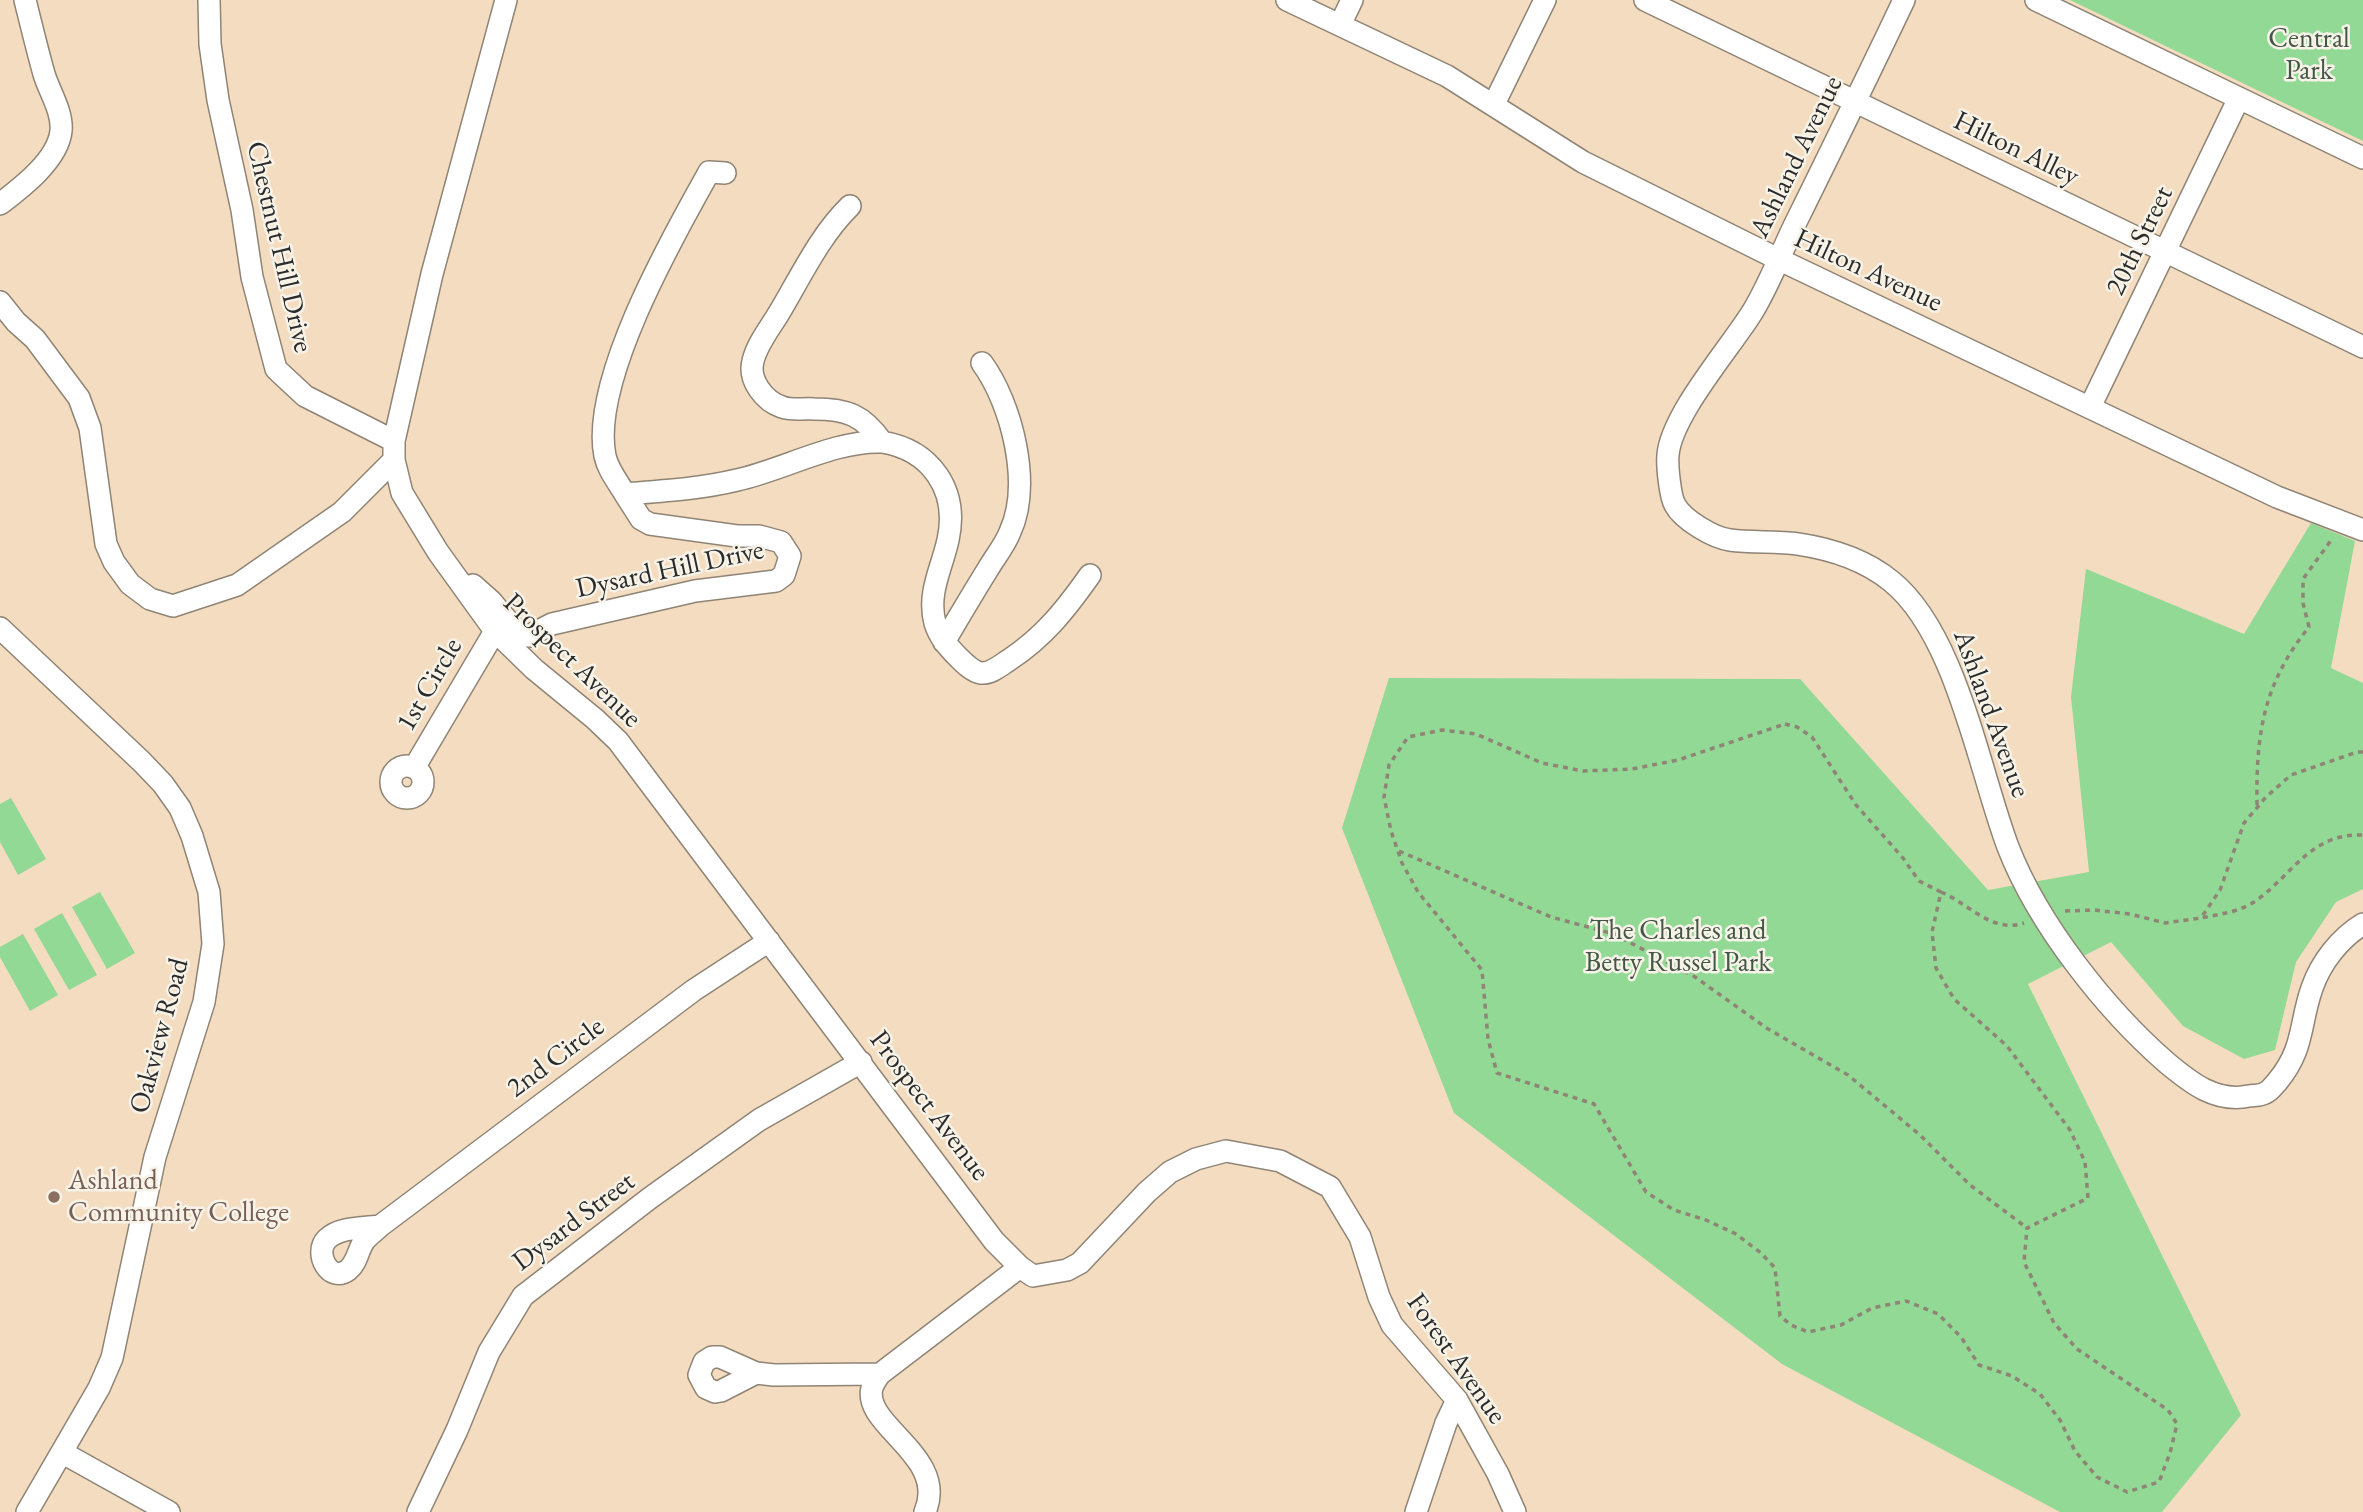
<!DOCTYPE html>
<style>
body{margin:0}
canvas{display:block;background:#f3dcbf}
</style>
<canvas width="2363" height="1512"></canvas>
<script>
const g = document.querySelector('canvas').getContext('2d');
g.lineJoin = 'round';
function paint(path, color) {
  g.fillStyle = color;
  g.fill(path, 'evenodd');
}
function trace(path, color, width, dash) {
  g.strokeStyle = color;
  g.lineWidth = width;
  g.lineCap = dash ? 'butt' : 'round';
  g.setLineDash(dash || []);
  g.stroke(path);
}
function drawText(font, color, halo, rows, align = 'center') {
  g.font = font + ' "EB Garamond",serif';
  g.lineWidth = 5;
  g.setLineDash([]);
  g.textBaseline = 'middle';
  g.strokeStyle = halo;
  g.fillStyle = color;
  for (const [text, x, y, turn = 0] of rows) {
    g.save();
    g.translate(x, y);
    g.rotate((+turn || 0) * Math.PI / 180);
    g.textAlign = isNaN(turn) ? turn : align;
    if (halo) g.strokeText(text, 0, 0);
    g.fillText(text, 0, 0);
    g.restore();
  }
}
const green = new Path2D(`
 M2070,0H2363V141Z
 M2311,523L2355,541L2331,668L2363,683V889L2336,902L2296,962L2275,1050L2244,1059L2183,1026L2111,942L2028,984L2241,1415L2162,1512H2060L1782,1364L1454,1113L1342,828L1389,678L1800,679L1988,890L2089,872L2071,697L2086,569L2244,634Z
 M11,798L46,859L18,875L0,842V804Z
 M100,892L135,953L107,969L72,907Z
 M62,913L97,975L69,990L34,929Z
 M23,934L58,995L30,1011L0,957V947Z`);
const path = new Path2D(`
 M1785,724L1797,727L1812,737L1856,805L1903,858L1919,881L1941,892L1932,932L1936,968L1954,999L2007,1046L2070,1130L2085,1162L2088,1198L2027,1228L2024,1262L2054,1323L2077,1349L2168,1410L2177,1424L2170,1453L2159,1482L2127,1492L2097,1477L2075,1451L2060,1420L2040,1394L2012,1376L1979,1365L1961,1337L1938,1314L1906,1301L1872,1308L1841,1325L1808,1332L1791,1325L1780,1316L1775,1268L1761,1253L1736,1234L1706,1220L1674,1210L1646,1192L1594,1104L1497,1073L1488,1039L1482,970L1418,892L1402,863L1391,831L1384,797L1389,765L1408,737L1442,730L1476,734L1542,763L1583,771L1632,769L1678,760Z
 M2363,752H2357L2291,775L2266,797L2244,823L2220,890L2201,918C2221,914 2240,912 2257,900C2294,873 2311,833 2363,835
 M2257,805C2256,734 2263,684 2309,627L2303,603V579L2332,539
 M1399,851L1551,917L1614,934L1695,977L1768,1029L1848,1075L1920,1135L1970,1185L2027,1228
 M1941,892C1968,903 1992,934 2024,923
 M2065,911L2094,910L2130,914L2165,923L2201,918`);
const minor = new Path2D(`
 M209,0L210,44L218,100L242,210L252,277L276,369L305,396L394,441
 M506,0L432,274L394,441V460L402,493L438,552L495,631L534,669L595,719L618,741L994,1241L1020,1267L1033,1276L1067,1270L1080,1263L1147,1192L1170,1172L1196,1159L1226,1151L1280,1161L1330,1187L1360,1237L1379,1297L1392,1325L1457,1400L1498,1474L1515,1512
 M1287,0L1447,76L1583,162L1778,259L2277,497L2363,530
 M1645,0L2363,347
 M1904,0C1869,74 1833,147 1797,220C1782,250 1770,283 1753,311C1731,347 1671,415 1668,455C1667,466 1670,496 1675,505C1683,520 1714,538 1730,540C1752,543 1775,541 1798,544C1831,549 1864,559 1891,581C1956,633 1979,770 2008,847C2038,924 2105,1009 2167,1063C2191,1083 2216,1103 2249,1096C2254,1095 2260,1096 2265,1093C2270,1091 2274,1085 2277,1082C2305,1048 2299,1025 2312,988C2321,962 2340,938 2363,924
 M2036,0L2363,158
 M1340,25L1352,0
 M1494,104L1545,0
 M725,173L709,172C672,238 590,382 605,456C608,470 618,482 625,494C663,491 700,489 737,480C783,470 835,440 882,442
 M0,204C21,188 58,160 61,131C63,112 49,91 44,74C37,49 31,24 25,0
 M850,206C820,235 800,278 779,313C770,328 757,344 753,361C748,380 764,401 782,407C793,411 803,408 814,409C847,409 863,415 882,442C931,450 959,490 948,540C942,568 927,593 935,623C939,637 949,648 959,658C964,663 973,672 981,673C991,674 1001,665 1009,660C1044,637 1066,609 1090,575
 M0,302L16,322L35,339L79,398L90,428L106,544L114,562L130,584L150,599L173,606L237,585L342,512L394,460
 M2090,407L2239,98
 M473,585L491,601L518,633L529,636L552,624L695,591L776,581L784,575L790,556L781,542L759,536H737L650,524L641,519L625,494
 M0,628L142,762L163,784L180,808L192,836L209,892L213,944L204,1002L155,1157L112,1358L99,1388L27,1512
 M944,642C959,617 973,593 988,569C995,557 1005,545 1010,532C1032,484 1012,404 982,363
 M391 782a16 16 0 1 1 32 0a16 16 0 1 1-32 0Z
 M414,768L495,631
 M380,1226L694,990L769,941
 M380,1226C375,1231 368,1236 364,1241C358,1250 357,1263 348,1270C330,1284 313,1253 327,1239C340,1227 363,1228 380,1226Z
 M712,1357H720L756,1373L721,1391L715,1392L706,1388L699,1375L704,1362Z
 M756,1373L774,1375L880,1374
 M63,1453L169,1512
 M418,1512L457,1430L489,1352L523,1296L650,1198L759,1120L861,1062
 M925,1512C949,1456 862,1426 872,1388C873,1384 877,1378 880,1374L1020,1267
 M1416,1512L1446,1423L1457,1400`);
const markers = [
 [54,1197,7,"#8d6e63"]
];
const parkNames = [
 ["Central",2309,39],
 ["Park",2309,71],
 ["The Charles and",1678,931],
 ["Betty Russel Park",1678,963]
];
const streetNames = [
 ["Hilton Alley",2016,149,26],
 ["Ashland Avenue",1797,157,-64],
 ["20th Street",2140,241,-64],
 ["Chestnut Hill Drive",279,247,77],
 ["Hilton Avenue",1868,271,25],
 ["Dysard Hill Drive",670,570,-12],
 ["Prospect Avenue",572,661,44],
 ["1st Circle",430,685,-60],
 ["Ashland Avenue",1991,714,70],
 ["Oakview Road",160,1036,-75],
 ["2nd Circle",556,1058,-37],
 ["Prospect Avenue",929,1106,53],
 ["Dysard Street",574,1222,-37],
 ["Forest Avenue",1456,1359,55]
];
const educationNames = [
 ["Ashland",68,1181],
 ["Community College",68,1213]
];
paint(green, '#91d995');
trace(minor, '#8f8475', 24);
trace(path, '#8f8475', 3.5, [5, 5]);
trace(minor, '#fff', 21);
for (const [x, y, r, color] of markers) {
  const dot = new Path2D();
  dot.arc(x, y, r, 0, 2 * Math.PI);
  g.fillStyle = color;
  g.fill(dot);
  trace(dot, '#f7f3e8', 2.5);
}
drawText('28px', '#445646', '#f7f3e8', parkNames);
drawText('28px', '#2b2b2b', '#f7f3e8', streetNames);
drawText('28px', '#785e54', '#f7f3e8', educationNames, 'left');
</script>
